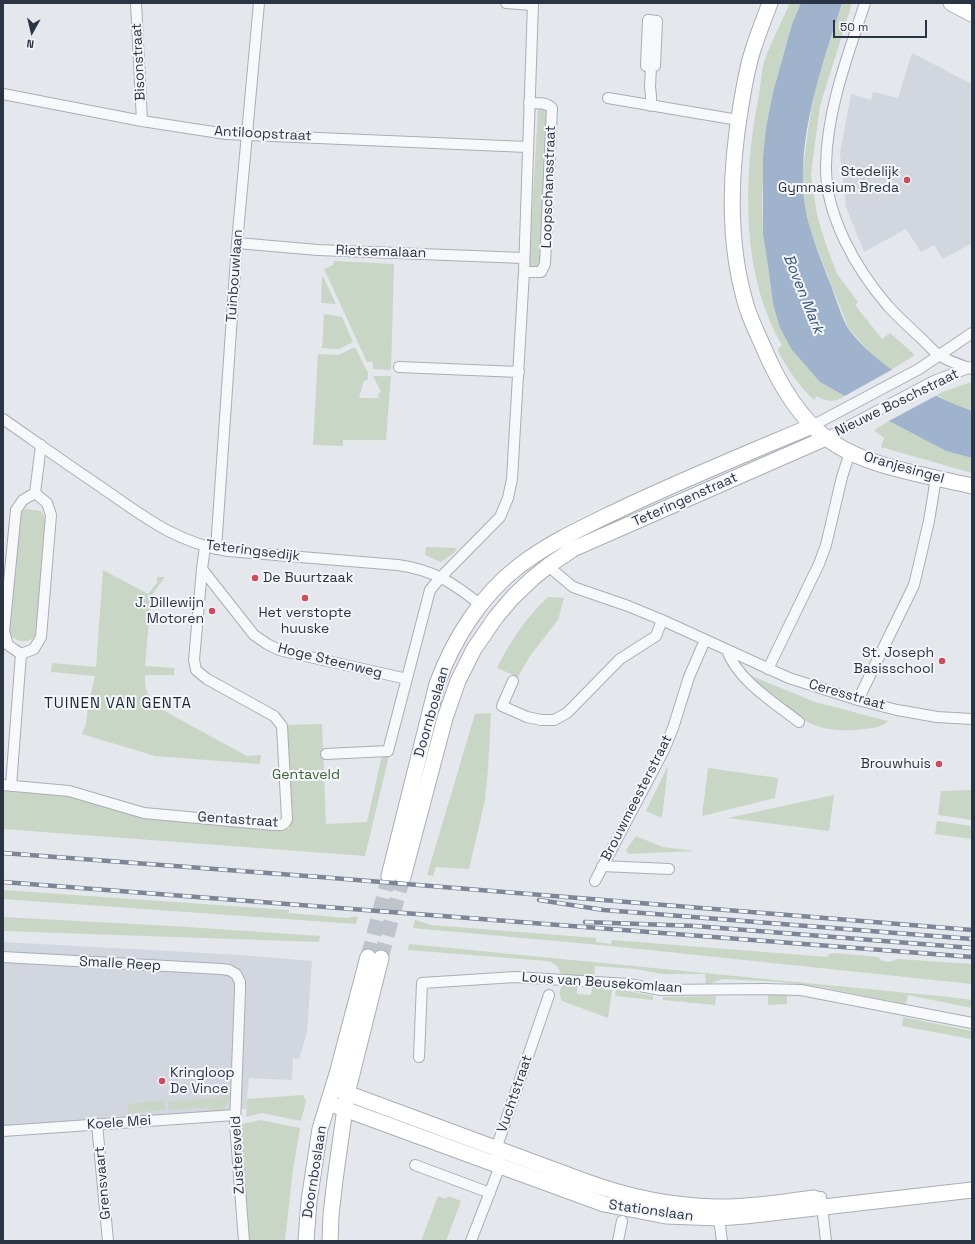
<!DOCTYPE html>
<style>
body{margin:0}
#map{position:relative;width:975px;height:1244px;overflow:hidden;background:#e4e7ec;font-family:"Space Grotesk",sans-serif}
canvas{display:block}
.frame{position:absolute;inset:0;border:4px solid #2b3445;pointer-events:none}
.north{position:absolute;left:12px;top:12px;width:40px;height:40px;-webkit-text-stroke:3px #f4f6f9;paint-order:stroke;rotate:188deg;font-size:11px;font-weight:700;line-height:16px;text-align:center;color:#2b3445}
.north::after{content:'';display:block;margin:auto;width:14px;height:18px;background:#2b3445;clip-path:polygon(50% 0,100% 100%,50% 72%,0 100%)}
.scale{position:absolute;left:833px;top:20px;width:94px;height:18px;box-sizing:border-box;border:2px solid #2b3445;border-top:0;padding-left:5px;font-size:12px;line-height:14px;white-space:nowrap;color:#2b3445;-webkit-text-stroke:3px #f4f6f9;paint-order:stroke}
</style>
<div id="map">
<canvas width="975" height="1244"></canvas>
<div class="frame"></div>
<div class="north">N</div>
<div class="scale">50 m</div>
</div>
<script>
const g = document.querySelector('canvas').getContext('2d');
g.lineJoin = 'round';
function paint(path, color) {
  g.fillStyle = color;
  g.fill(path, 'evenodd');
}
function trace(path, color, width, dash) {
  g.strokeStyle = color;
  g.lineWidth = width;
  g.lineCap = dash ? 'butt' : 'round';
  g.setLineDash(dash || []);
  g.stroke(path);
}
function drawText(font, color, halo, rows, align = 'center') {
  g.font = font + ' "Space Grotesk",sans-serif';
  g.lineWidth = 4;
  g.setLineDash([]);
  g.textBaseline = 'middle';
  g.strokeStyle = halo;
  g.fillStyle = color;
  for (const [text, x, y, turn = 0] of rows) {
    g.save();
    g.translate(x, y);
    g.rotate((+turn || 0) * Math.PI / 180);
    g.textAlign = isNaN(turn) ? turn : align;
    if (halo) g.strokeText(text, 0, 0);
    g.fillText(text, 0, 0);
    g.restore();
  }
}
const built = new Path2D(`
 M912,53L972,84V243L943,259L934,245L921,252L906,229L864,252L846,207L840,153L851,94L871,100L873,92L898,98Z
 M3,942L240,955L312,961L307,1032L299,1059L293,1058L292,1080L249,1078L246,1109L3,1127Z`);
const green = new Path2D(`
 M790,3H801L792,24L780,66L773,92L766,127L762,200L763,234L769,273L773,304L792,350L820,382L845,396C835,402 828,403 817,396L814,400C799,386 788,370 778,351V349L782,345C741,275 743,178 758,100C761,86 761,69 766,56C773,38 782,21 790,3Z
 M842,3H852L820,106L811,174L817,215L825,242L837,274L858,302L855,305L882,339L890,333L915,355L891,370L871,354L848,327L811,233L805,206L802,174L810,117L817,83Z
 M538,109H545L548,113L541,265L538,267L529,266Z
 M334,261L394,264L391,370L373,369V362H367L324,269L333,265Z
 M322,276H323L336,304L321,303Z
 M324,314L342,317L353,342L339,349L322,348Z
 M355,347L368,373V380L364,381L359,398H379L378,394L381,392L373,376H391L386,440H343V446L313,445L318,354L338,355Z
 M972,382V411L955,405L937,395L945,391Z
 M889,421L946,451L972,458V473L881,447L884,438L874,430Z
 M26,509L41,511L46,520L37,636C26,644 17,643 8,633L20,512Z
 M426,547L457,548L454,553L441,562L425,555Z
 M103,570L148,594L157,583V577H165L151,596L145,666L174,668V675H145V685L148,694L159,708L247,756L261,755L260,764L155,756L82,734L86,724L88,707L95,676L51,672L52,663L96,667Z
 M548,597L564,598L558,620L530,656L518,677L497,668C510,642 526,617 548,597Z
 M749,675L815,702L888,721C882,728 872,728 863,729C848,731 831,731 817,726C793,717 766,693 749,675Z
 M491,713L488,769L485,800L469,869L436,867L433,876L427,875L475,714Z
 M322,724L326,824L367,822L382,755L389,756L365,856L3,829V791L70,796L144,817L290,829L285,725Z
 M668,766L662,818L646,811Z
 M708,768L778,778L775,798L702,816Z
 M972,790V820L938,815L941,791Z
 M834,795L829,831L728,818Z
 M937,821L972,826V839L935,834Z
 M636,836L663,847L694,851L628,854L626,850Z
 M3,890L289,910V913L347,918L358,916L356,924L3,899Z
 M3,917L172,926L320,936L319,942L3,931Z
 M415,920L431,925L596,938V942L611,944L612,940L828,957V955L833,953L878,957C884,964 890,962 898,959L972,964V984L611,946L413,928Z
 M409,944L949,997L972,1000V1008L908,995L906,1004L821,987L781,982L723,979L706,985L705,974H663L635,969L595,966L594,977L561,974C558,967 556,963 547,961L408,950Z
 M565,984L577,986V994L591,995L592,988L612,990L608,1018L562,1001C559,993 558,989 565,984Z
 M616,990L628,991L653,996V1000L615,996Z
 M768,994H787V1004L768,1005Z
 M716,996L715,1005L663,1000V997Z
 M903,1017L972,1031L971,1039L902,1026Z
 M222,1092L229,1093L228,1103L223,1111L211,1112L209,1107L169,1110L168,1102L221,1097Z
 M303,1095L306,1101L301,1121L262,1113L246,1117L247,1099Z
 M164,1100L165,1110L128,1113V1107L129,1104Z
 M260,1120L300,1128L293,1169L285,1241H249L241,1127L242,1124Z
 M438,1196L446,1199L448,1196L461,1201L446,1241H421Z`);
const water = new Path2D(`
 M801,3H842C822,66 795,140 805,206C809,231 819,254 828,278C834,291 841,317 848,328C875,366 929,395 972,411V458L946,451L889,421L820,382L792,350L780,328L773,304L769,273L763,234V158L766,127L773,92L792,24Z`);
const pier = new Path2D(`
 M893,369L939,394L887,422L843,397Z`);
const secondaryTunnel = new Path2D(`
 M368,957L389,876
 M381,958L403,877`);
const street = new Path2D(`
 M136,3L142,121
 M506,3L532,5
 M865,3C848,55 827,109 826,165C825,215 856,269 888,306C899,318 911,329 923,340C928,345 933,351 939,355C946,360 963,366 972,369
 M651,66H646L648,20L657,21L655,66H651L650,87L651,96V106
 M3,94L142,121L226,134L527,147
 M608,98L738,120
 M237,243L318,250L524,258
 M524,272H541L545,264L552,108C546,102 537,103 529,103
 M399,367L519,372
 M3,419C36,442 68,465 101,487C143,516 176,543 228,551L398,565C434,570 453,583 481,605
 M812,426L919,369L972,333
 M826,438L934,381L971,367
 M35,493L41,445
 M205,546L202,569L254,635L267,644L279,650L407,679
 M216,549L237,243L259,3
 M548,566L573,587L628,606L662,620L789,678L858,700L897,710L937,717L972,719
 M727,650C737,680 775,703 799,722
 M21,654L8,645L4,632L16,510L23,500L35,493
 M21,654L34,649L41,637L51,515L47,503L35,493
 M768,669L819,564L826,545L842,477L850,452
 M513,681L502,706L527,717L541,720H554L567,713L620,659L656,636L662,620
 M858,700L914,585L929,521L936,478
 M326,754L388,751L430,590L441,577L500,517L508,498L512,479L524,272L533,3
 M3,785L69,791L144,813L274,825H281L285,823L287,819L282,726L274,716L207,679L196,670L194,660L202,569
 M11,786L21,654
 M602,866L669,869
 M595,881L664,750L673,728L689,677L705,640
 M3,957L221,969L229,970L236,974L240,982V991L235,1123L244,1241
 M419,1057L422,983L515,977L629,984L661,990L764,989L801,990L972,1023
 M97,1124L108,1241
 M3,1131L235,1115
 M415,1165L490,1193
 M821,1197L826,1241
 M717,1214L719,1218L722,1241
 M471,1241L500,1166L496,1149L549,995
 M618,1241L622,1221`);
const secondary = new Path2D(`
 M770,3C764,19 757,36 752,53C747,69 744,87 741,105C730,170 727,244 747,308C752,323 759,337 765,351C779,383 798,416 825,437C863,467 926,475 972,486
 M951,3L972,14
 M389,876L437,684C453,640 481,595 519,566C550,542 586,526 621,509C684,479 748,453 812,426
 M403,877L445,718L458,681L474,649L496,617L513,597L533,578L548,566L573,549L826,438
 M333,1088L587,1182C628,1197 672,1206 716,1207C748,1208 781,1202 814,1198
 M328,1103L604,1204L666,1216L719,1218L745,1216L972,1190
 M306,1241L309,1201L320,1129L337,1074L368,957
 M330,1241L331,1215L335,1180L347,1094L381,958`);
const rail = new Path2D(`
 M3,853L320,877L972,930
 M3,882L972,957
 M539,900L604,910L972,939
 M585,922L695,926L972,948`);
const markers = [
 [907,180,4,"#d1495b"],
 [255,578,4,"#d1495b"],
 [305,598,4,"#d1495b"],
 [212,611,4,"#d1495b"],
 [942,661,4,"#d1495b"],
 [939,764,4,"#d1495b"],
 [162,1081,4,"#d1495b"]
];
const streetNames = [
 ["Bisonstraat",139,62,-93],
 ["Antiloopstraat",263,134,3],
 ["Loopschansstraat",549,187,-88],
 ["Rietsemalaan",381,252,2],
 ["Tuinbouwlaan",235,276,-86],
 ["Nieuwe Boschstraat",897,403,-26],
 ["Oranjesingel",904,468,16],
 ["Teteringenstraat",685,500,-24],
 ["Teteringsedijk",253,551,7],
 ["Hoge Steenweg",330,661,14],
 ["Ceresstraat",847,695,16],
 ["Doornboslaan",432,712,-74],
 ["Brouwmeesterstraat",637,798,-63],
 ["Gentastraat",238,820,4],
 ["Smalle Reep",120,964,3],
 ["Lous van Beusekomlaan",602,983,4],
 ["Vuchtstraat",515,1094,-71],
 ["Koele Mei",119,1123,-4],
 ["Zustersveld",238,1155,-93],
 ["Doornboslaan",315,1172,-81],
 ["Grensvaart",103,1183,-95],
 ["Stationslaan",651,1211,8]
];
const poiNames = [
 ["Stedelijk",899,172],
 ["Gymnasium Breda",899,188],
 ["De Buurtzaak",263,578,"left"],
 ["J. Dillewijn",204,603],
 ["Motoren",204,619],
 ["Het verstopte",305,613,"center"],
 ["huuske",305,629,"center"],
 ["St. Joseph",934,653],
 ["Basisschool",934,669],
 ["Brouwhuis",931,764],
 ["Kringloop",170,1073,"left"],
 ["De Vince",170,1089,"left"]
];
const parkNames = [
 ["Gentaveld",306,775]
];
const waterNames = [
 ["Boven Mark",803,294,68]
];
const neighbourhoodNames = [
 ["TUINEN VAN GENTA",118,704]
];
paint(built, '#d2d6de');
paint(green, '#c9d6c5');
paint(water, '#9fb4cc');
paint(pier, '#e4e7ec');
trace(secondaryTunnel, '#bfc3cb', 15, [15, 8]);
trace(street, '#a9aeb7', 12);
trace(secondary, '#a9aeb7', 17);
trace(street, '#f7f8fa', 10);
trace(secondary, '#fff', 15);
trace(rail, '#7d8696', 4.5);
trace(rail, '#f4f6f9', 3, [9]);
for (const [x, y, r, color] of markers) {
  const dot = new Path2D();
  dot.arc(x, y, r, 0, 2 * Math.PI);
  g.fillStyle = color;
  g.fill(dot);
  trace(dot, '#f4f6f9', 1.5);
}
drawText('14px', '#2b3445', '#f4f6f9', streetNames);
drawText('14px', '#2b3445', '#f4f6f9', poiNames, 'right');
drawText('14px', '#3f6138', '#f4f6f9', parkNames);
drawText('italic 15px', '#34527a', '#f4f6f9', waterNames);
g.letterSpacing = '1px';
drawText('15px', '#1d2536', '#f4f6f9', neighbourhoodNames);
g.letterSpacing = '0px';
</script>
